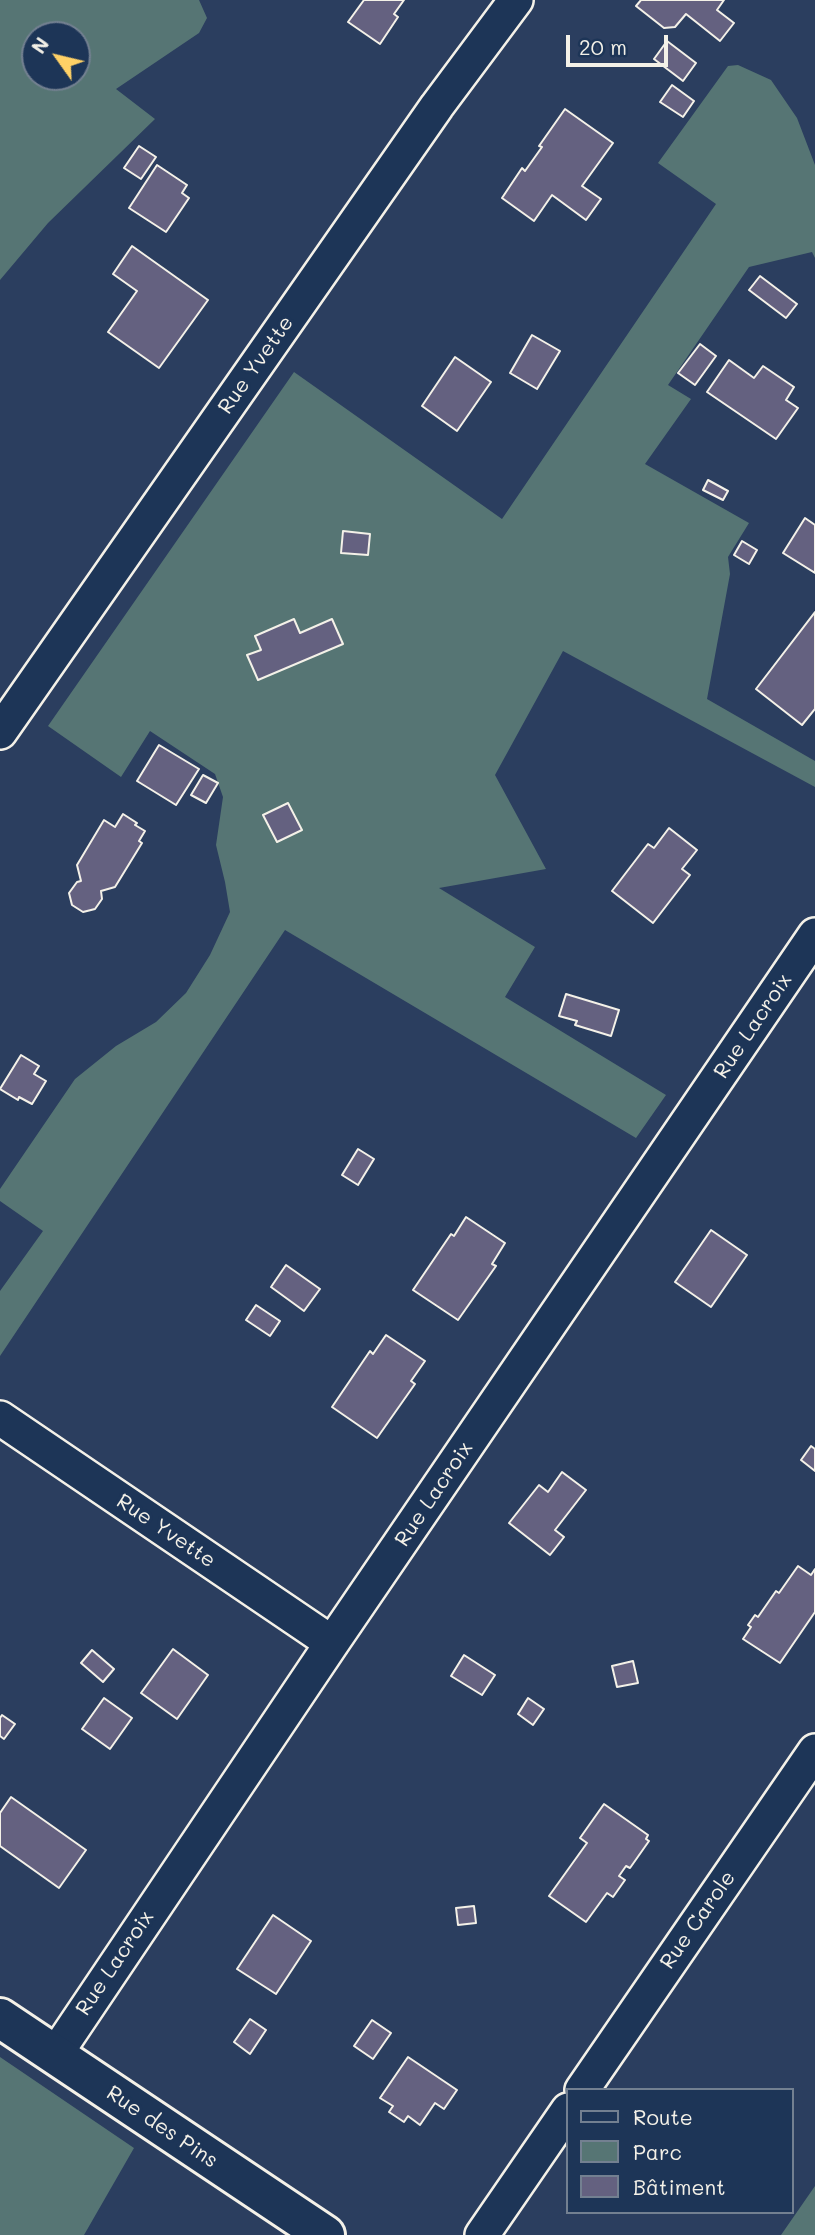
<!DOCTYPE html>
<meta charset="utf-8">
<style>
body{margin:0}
#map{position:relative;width:815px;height:2235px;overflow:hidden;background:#2b3e5f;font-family:Mali,sans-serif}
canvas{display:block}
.legend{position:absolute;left:566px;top:2088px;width:228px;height:126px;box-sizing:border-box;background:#1d3557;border:2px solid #738091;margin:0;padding:9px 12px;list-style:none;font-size:21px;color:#f4f1e8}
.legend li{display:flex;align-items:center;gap:14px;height:35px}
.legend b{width:35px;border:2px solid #738091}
.north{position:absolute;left:21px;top:21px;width:70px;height:70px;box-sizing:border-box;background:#1d3557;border:2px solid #738091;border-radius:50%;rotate:304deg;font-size:19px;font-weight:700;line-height:28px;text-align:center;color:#f4f1e8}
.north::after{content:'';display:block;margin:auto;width:24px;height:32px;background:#ffd166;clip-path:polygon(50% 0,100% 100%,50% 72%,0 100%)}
.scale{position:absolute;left:566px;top:35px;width:102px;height:32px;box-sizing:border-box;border:4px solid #f4f1e8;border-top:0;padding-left:9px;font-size:21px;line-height:24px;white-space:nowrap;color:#f4f1e8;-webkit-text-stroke:5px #1d3557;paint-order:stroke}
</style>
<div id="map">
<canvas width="815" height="2235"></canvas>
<ul class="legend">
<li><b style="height:9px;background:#1d3557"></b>Route</li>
<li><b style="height:19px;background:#567574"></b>Parc</li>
<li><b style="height:19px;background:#646180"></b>Bâtiment</li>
</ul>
<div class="north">N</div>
<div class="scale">20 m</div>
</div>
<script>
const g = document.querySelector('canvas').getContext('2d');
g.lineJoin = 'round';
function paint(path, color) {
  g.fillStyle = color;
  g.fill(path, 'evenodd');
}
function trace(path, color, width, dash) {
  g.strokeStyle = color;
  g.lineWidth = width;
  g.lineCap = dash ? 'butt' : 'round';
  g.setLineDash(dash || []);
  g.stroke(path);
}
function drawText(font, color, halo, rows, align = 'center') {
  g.font = font + ' Mali,sans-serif';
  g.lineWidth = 6;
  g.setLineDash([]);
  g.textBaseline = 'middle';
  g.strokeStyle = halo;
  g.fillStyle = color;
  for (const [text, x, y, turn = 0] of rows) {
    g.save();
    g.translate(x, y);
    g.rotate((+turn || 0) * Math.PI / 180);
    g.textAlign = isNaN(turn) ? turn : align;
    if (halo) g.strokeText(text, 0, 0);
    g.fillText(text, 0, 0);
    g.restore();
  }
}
const green = new Path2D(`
 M0,0H199L207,18L199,33L116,89L155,119L48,223L0,280ZM77,35V77H35V35Z
 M738,65L771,80L797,118L815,165V258L812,252L749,267L668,385L691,399L645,464L749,523L728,557L730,574L707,699L815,761V787L563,651L495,775L546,869L439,888L535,947L505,997L666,1095L636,1138L285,930L0,1356V1291L43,1231L0,1201V1189L75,1079L116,1046L156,1022L186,993L210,955L230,912L225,882L216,845L223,797L215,774L150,731L121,777L48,726L294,372L502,519L716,204L658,163L728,66Z
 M0,2057L134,2148L84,2235H0Z
 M815,2186V2235H781Z`);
const building = new Path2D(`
 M364,0H404L394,14L398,17L380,44L348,22Z
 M641,0H724L717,10L734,23L720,41L686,14L675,27L664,28L636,6Z
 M667,41L696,63L683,81L654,59Z
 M672,85L694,101L683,117L660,102Z
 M565,109L613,143L582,186L601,199L586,220L552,195L534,221L502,198L522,168L525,171L542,147L539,146Z
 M139,146L156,157L141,179L124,168Z
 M157,165L187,185L182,193L189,198L166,232L129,208Z
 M132,246L208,300L159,368L108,332L137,291L113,274Z
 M760,276L797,304L786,318L749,290Z
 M532,335L560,351L537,389L510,373Z
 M700,344L716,356L695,385L678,373Z
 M455,357L491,382L457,431L422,406Z
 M729,360L754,378L763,366L794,387L786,400L798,408L776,439L707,392Z
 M708,480L728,491L723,500L703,490Z
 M805,518L815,525V573L783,553Z
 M343,531L370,534L368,555L341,553Z
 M742,541L757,550L749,564L734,555Z
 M815,612V709L802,725L756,689Z
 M294,619L300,633L332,619L343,644L258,680L247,655L261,650L255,636Z
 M159,745L199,769L176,805L137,781Z
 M203,775L218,783L206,803L191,795Z
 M288,803L302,830L277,842L263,815Z
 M123,814L137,823L135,825L145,831L139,841L142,843L115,887L101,891L102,899L95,909L83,912L72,905L69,893L77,882L81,881L77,865L104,820L115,827Z
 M669,828L697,850L682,869L690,875L653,923L612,891L648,844L654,848Z
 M566,994L619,1010L611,1036L575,1025L577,1021L559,1016Z
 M21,1055L39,1066L34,1074L46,1081L32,1104L19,1097L18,1100L0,1089Z
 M358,1149L374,1159L358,1185L342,1175Z
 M466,1217L505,1243L492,1264L496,1266L458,1320L413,1290L451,1234L454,1236Z
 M711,1230L747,1255L711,1307L675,1282Z
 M286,1265L320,1289L304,1311L271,1287Z
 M256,1305L280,1321L270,1336L246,1320Z
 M386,1335L425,1361L411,1381L415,1384L377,1438L332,1407L370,1351L373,1354Z
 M811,1446L815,1449V1471L801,1460Z
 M562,1472L586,1490L555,1530L564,1537L550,1555L509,1523L539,1485L548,1492Z
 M798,1566L811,1575L815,1569V1612L780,1663L743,1639L751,1627L748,1625L755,1615L758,1617L776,1591L779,1593Z
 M173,1649L208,1675L177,1719L141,1693Z
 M92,1650L114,1669L103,1682L81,1663Z
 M464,1655L495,1675L482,1695L451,1676Z
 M633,1661L638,1683L617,1687L612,1666Z
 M104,1698L132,1718L110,1749L82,1729Z
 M528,1698L544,1709L533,1725L518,1714Z
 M2,1715L15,1724L4,1739L0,1736V1718Z
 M11,1797L86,1850L59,1888L0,1846V1813Z
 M604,1804L648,1835L646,1839L649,1841L630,1868L626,1866L619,1876L625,1880L613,1897L607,1893L586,1922L549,1896L587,1843L580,1838Z
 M474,1906L476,1923L458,1925L456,1908Z
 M273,1915L311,1941L276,1994L237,1969Z
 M250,2019L266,2030L250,2054L234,2042Z
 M372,2020L391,2033L373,2059L354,2046Z
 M408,2057L457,2090L444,2109L435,2103L420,2125L408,2116L404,2122L389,2112L393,2106L380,2098Z`);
const street = new Path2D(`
 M0,732L437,106L516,0
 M0,1418L332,1643
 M55,2055L332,1643L815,935
 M582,2090L815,1751
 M482,2235L568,2110`);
const secondary = new Path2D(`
 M0,2018L325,2235`);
const streetNames = [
 ["Rue Yvette",256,365,-55],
 ["Rue Lacroix",753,1026,-56],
 ["Rue Lacroix",434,1494,-56],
 ["Rue Yvette",166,1531,34],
 ["Rue Carole",698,1920,-55],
 ["Rue Lacroix",115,1963,-56],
 ["Rue des Pins",162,2127,34]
];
paint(green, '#567574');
paint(building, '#646180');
trace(building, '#f4f1e8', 2);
trace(street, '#f4f1e8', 38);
trace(secondary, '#f4f1e8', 44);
trace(street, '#1d3557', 33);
trace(secondary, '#1d3557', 38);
drawText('21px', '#f4f1e8', '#1d3557', streetNames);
</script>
